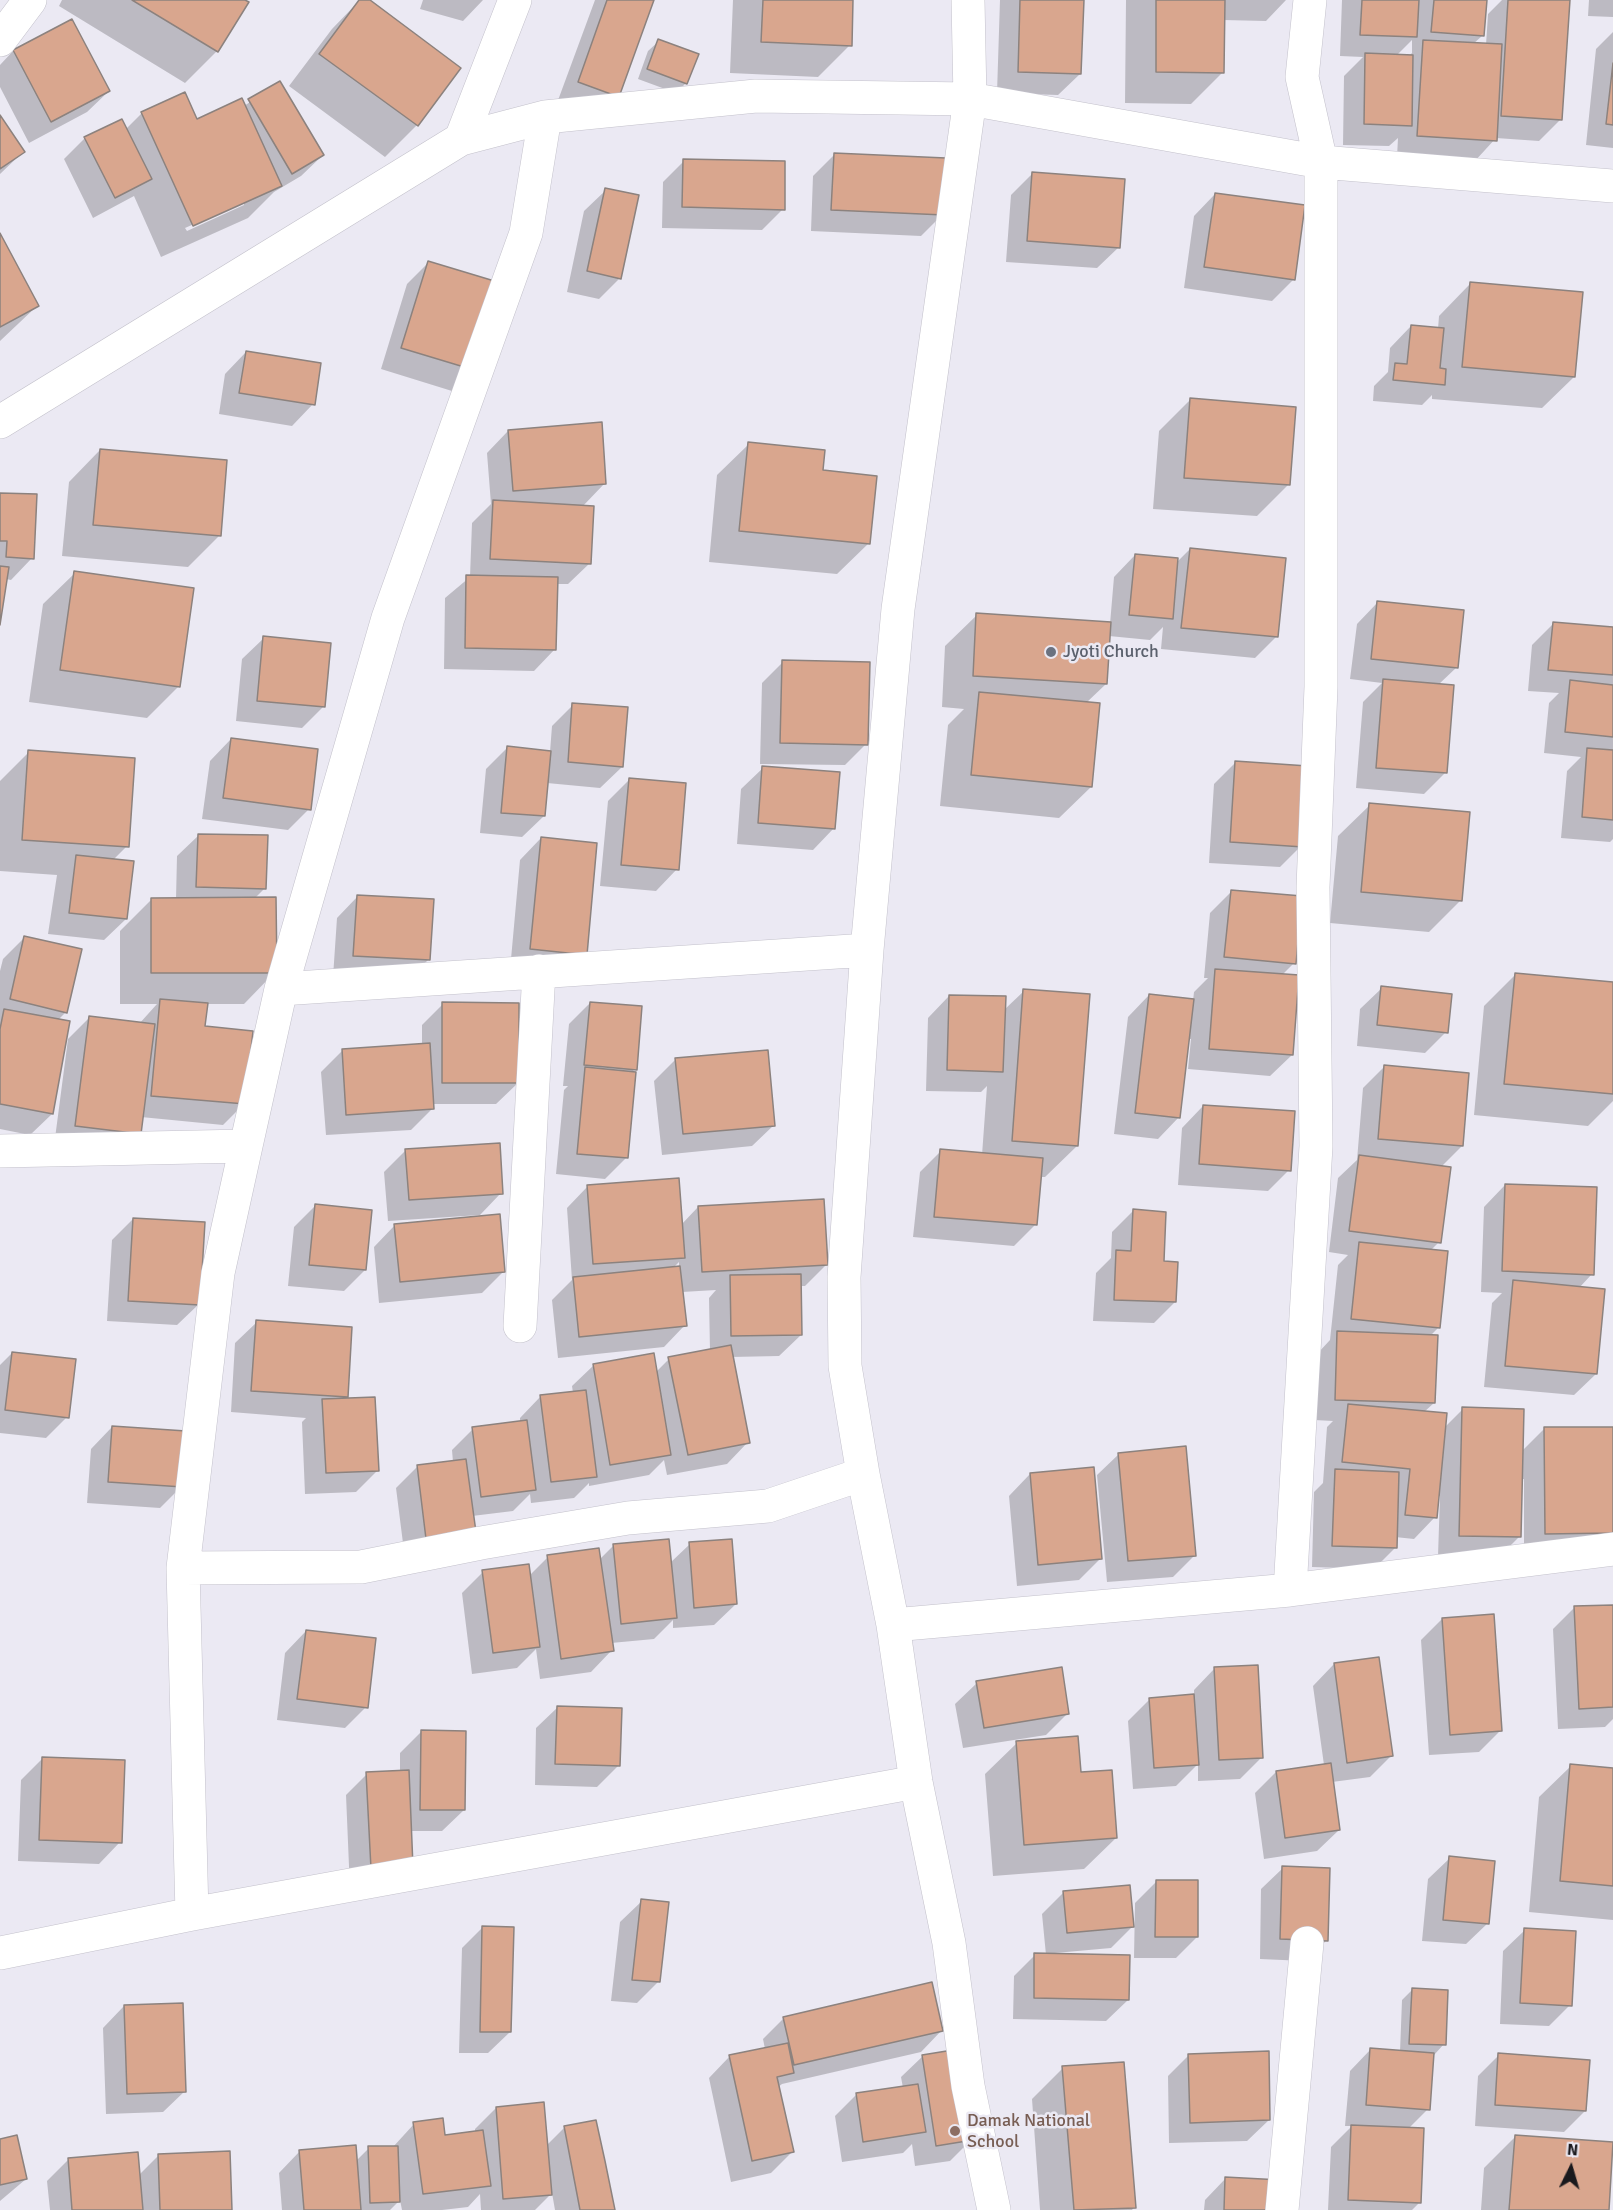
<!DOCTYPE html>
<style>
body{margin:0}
#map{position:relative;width:1613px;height:2210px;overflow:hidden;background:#ebe9f3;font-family:Signika,sans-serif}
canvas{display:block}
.north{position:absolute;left:1541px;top:2138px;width:60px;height:60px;-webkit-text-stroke:4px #ebe9f3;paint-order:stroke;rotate:5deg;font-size:16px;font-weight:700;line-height:24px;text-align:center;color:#1a191d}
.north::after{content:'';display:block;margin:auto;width:21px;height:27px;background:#1a191d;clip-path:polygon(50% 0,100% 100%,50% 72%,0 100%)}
</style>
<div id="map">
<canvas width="1613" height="2210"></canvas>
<div class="north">N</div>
</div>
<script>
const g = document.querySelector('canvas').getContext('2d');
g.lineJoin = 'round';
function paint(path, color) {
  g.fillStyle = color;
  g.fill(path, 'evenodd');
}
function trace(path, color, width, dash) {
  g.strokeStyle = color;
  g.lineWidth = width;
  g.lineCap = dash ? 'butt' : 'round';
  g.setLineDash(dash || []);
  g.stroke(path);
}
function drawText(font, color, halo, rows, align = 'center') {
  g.font = font + ' Signika,sans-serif';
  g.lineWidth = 5;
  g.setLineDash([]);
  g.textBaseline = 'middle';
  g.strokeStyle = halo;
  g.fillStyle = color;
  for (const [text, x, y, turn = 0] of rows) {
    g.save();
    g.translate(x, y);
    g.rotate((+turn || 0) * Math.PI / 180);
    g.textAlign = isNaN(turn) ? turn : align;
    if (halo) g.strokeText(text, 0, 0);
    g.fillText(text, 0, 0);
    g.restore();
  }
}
const shadow = new Path2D(`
 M62,0H242L247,3L217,51L185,83L59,6Z
 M360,0H367L459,68L417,125L385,157L289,86L332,29Z
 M423,0H483L463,21L420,9Z
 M595,0H652L618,96L557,103Z
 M733,0H852L850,45L818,77L730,73Z
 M1000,0H1082L1080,74L1058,95L997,93Z
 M1126,0H1286L1266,21L1223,20L1222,73L1191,104L1125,103Z
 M1342,0H1485L1482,36L1473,44L1486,45L1488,14L1502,0H1569L1561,119L1539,141L1496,138L1474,162L1397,157L1398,138L1389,146L1343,145L1344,76L1363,57L1340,56ZM1412,40V53L1409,56H1396Z
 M1589,0H1613V17L1588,16Z
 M72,21L109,91L87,112L29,143L0,87V65L13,51Z
 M1613,32V148L1586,145L1596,49Z
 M659,41L686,83L676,93L638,79L648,51Z
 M279,83L323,155L301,176L274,192L248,218L161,257L134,196L93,218L64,159L85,138L126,129L142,113L196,121L244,106ZM244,202V205L187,231L185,228Z
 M0,118L23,152L0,174Z
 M834,155L943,214L921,236L811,231L813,176Z
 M684,161L783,209L762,230L662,228L663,182Z
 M1032,174L1119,247L1097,268L1006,262L1011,195Z
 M606,190L620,278L599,299L567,292L584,211Z
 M1215,194L1294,279L1272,301L1184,288L1194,216Z
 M0,236L37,306L0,341Z
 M428,263L473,369L452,391L381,369L407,284Z
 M1470,284L1574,377L1542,408L1432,399V395L1422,405L1373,401L1374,386L1388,372L1390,348L1411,326L1438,329L1439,316Z
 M246,352L313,404L292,426L219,414L225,374Z
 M1190,400L1288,485L1257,516L1153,509L1159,431Z
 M508,431L605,483L582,507L590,563L568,584H557L555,649L534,671L444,669L445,598L470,577L472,523L491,504L487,453Z
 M749,444L821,472L869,543L837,574L709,562L717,475Z
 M100,450L219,536L188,567L62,556L69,482Z
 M0,494L32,558L11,580L6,579L0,616Z
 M1190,549L1276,637L1255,658L1161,649L1163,627L1150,640L1109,636L1106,684L1086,703L1091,787L1059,818L940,806L948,725L964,709L942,707L945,646L977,615L1110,624L1114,577L1135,555L1176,563Z
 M75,573L178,687L147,718L29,702L43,604Z
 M1378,602L1457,667L1438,685L1446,772L1424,794L1356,788L1363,702L1382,683L1350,679L1357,624Z
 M1553,624L1613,629V839L1610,842L1561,838L1567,771L1581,757L1544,753L1549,703L1559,693L1528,691L1532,645Z
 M264,638L323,707L302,728L236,721L242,659Z
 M783,662L866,744L845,765L760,764L762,683Z
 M573,705L622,767L600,788L547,783L544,816L522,837L480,833L486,769L507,748L550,752L552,726Z
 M231,739L309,809L288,830L202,819L210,761Z
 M29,752L127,846L113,860L126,919L104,940L48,934L57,875L0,871V781Z
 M1235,763L1301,846L1280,867L1209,863L1214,784Z
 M763,768L834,828L813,850L737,844L741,789Z
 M629,780L677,869L656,891L600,886L608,801Z
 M1370,805L1461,900L1429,932L1330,923L1338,836Z
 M199,835L265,888L254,899L275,972L244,1004H206L203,1028L244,1104L223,1125L141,1117L139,1133L54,1146L68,1039L89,1018L139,1024L157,1004H120V931L152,899H176L177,856Z
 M541,838L585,954L510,970L520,860Z
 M1231,892L1294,963L1282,975L1292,1055L1270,1076L1188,1069L1191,1039H1188L1179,1117L1158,1139L1114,1134L1128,1017L1149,995L1193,1001L1194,992L1208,978H1204L1210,913Z
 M358,896L428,960L407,981L333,977L337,918Z
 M24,938L66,1012L58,1020L52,1114L30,1135L0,1129V971L3,959Z
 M1515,975L1613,984V1101L1588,1126L1474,1115L1484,1006Z
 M1382,988L1446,1032L1425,1053L1357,1046L1360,1009Z
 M1024,991L1077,1146L1045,1177H1040L1035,1225L1014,1246L913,1237L920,1172L941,1151L982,1155L987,1086L981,1092L926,1091L928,1018L949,996L1004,1010Z
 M590,1003L635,1069L631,1073L627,1157L605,1179L556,1174L564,1090L568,1086H563L569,1024Z
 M443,1004L518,1083L496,1104H432L433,1108L411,1130L326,1135L321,1072L343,1050L422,1045V1025Z
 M676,1059L774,1125L752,1146L662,1155L654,1081Z
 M1384,1067L1462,1146L1441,1167L1439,1242L1430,1251L1438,1328L1429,1337L1434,1403L1424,1412L1444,1428L1463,1409L1522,1451L1545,1428H1613V1537L1524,1555V1479H1521L1520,1536L1498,1558L1438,1556L1440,1496H1437L1435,1517L1414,1539L1395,1537V1548L1374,1569L1312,1567L1314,1492L1323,1483L1327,1427L1333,1421L1314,1420L1317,1354L1330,1340L1338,1265L1348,1255L1329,1252L1338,1178L1357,1160L1363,1088Z
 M1203,1106L1289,1170L1268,1191L1178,1185L1182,1128Z
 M405,1151L501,1193L480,1215L388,1221L384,1172Z
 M1505,1185L1592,1274L1579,1288L1596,1374L1574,1395L1484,1387L1492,1303L1502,1293L1481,1292L1484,1207Z
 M588,1186L681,1225L698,1207L827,1264L805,1286H800L801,1335L779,1356L731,1357L748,1442L727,1464L667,1475L664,1460L649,1475L589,1486V1483L574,1498L531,1503L530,1494L513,1511L472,1516L405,1559L396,1488L417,1467L453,1462L452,1450L473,1429L520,1423V1418L541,1396L573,1393L572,1386L594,1365L656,1372L669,1359L710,1351L709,1298L716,1290L682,1292L685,1325L664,1347L558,1358L552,1300L572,1280L567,1208ZM679,1262V1267L673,1268Z
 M315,1206L365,1270L344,1291L288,1286L294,1227Z
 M1133,1211L1162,1262L1175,1302L1154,1323L1093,1321L1096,1273L1111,1258L1112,1232Z
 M133,1219L199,1304L177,1325L107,1321L112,1240Z
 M395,1225L503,1272L482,1293L379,1303L374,1247Z
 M257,1322L350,1328L346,1400L377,1471L356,1492L305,1494L302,1422L306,1418L231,1412L235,1343Z
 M12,1353L67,1417L46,1438L0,1433V1365Z
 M112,1427L181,1487L160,1508L87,1503L91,1449Z
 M1119,1454L1195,1555L1173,1577L1107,1582L1097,1475Z
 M1030,1474L1100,1559L1079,1580L1017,1586L1009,1496Z
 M690,1544L736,1604L714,1625L673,1628V1620L654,1639L611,1643L612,1650L591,1672L540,1679L536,1649L517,1668L472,1674L462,1593L483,1572L529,1576L548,1557L599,1560L614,1545L670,1563Z
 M1613,1606V1719L1605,1727L1558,1729L1553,1629L1574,1608Z
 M1442,1619L1500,1731L1479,1752L1429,1755L1421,1640Z
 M306,1631L366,1707L345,1728L277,1720L285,1653Z
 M1334,1664L1391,1756L1370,1777L1332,1782L1339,1830L1317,1851L1264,1859L1255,1793L1276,1772L1324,1765L1313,1686Z
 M1215,1668L1262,1757L1240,1779L1198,1781V1764L1176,1786L1133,1789L1128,1721L1150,1699L1194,1696V1690Z
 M977,1683L1068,1713L1046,1735L963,1748L955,1704Z
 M558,1707L618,1766L597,1787L535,1785L536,1728Z
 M421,1732L464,1810L442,1831H410L350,1890L346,1795L367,1774L400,1772V1753Z
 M1017,1743L1080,1774L1116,1838L1084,1869L993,1876L985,1774Z
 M43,1758L120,1842L99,1864L18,1861L21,1780Z
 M1571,1766L1613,1769V1920L1529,1912L1539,1797Z
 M1450,1858L1488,1923L1466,1944L1422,1941L1428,1879Z
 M1283,1868L1327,1940L1305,1961L1260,1959L1261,1889Z
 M1156,1882L1197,1937L1176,1958H1134L1135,1903Z
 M1064,1892L1132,1927L1111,1948L1055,1953L1128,2000L1106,2021L1013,2019L1014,1976L1035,1955H1046L1042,1914Z
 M642,1901L659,1981L637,2003L611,2001L620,1922Z
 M483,1927L510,2032L488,2053H459L462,1948Z
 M1525,1930L1570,2005L1549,2026L1500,2024L1503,1951Z
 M1412,1990L1444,2044L1434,2055L1428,2109L1408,2129L1419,2203L1412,2210H1328L1331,2147L1352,2126H1345L1350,2071L1371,2049L1400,2052L1402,2000Z
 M124,2006L185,2091L163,2112L106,2114L103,2028Z
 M784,2018L942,2030L921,2052L782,2084L778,2087L792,2152L771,2173L731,2182L709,2078L730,2056L765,2049L763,2039Z
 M1189,2055L1269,2120L1247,2141L1169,2143L1168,2076Z
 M1499,2055L1585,2111L1564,2132L1475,2126L1478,2076Z
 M923,2056L971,2140L950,2161L915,2166L912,2144L903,2153L842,2162L835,2116L857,2094L903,2088L901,2077Z
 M1063,2068L1134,2207L1132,2210H1040L1032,2099Z
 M496,2108L546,2146L564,2128L613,2210H555L552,2193L535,2210H481L480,2194L468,2207L442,2210H402L400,2200L390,2210H282L279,2173L300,2151L356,2161L369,2148L393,2147L414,2124L444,2137L475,2133V2129Z
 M1516,2136L1607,2210H1481L1484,2168Z
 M0,2141L26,2179L0,2201Z
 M159,2155L231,2210H50L47,2181L68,2160L139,2175Z
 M1226,2178L1278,2210H1204L1205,2200Z`);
const building = new Path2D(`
 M132,0H245L249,2L218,52Z
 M359,0H370L461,68L418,126L319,54Z
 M607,0H654L619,97L578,82Z
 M763,0H853L852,46L761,42Z
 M1020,0H1084L1081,74L1018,72Z
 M1156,0H1225L1224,73L1156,72Z
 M1362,0H1419L1417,37L1360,35Z
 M1434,0H1487L1484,36L1431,32Z
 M1508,0H1570L1562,120L1501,116Z
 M72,19L110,91L51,122L13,50Z
 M658,39L699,54L687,84L647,69Z
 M1423,40L1502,44L1497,141L1417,136Z
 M1365,53L1413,55L1412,126L1364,124Z
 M1613,63V125L1606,124Z
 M280,81L324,155L292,174L248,99Z
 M185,92L197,119L242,98L282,186L193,226L141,112Z
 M0,115L25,152L0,169Z
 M122,119L152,179L115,198L84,137Z
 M834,153L946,158L944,215L831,210Z
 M683,159L785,161V210L682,207Z
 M1032,172L1125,179L1120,248L1027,241Z
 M605,188L639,195L621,279L587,271Z
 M1215,193L1305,205L1295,280L1204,267Z
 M0,233L39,306L0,327Z
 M428,261L501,283L474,370L401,348Z
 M1470,282L1583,292L1575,377L1462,367Z
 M1411,325L1444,328L1440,368L1446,369L1445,385L1393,380L1395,363L1407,364Z
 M246,351L321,363L315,405L239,393Z
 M1190,398L1296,407L1290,485L1184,478Z
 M602,422L606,484L513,491L508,430Z
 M748,442L825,450L823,470L877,476L870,544L739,531Z
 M100,449L227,460L221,536L93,525Z
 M0,493L37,494L34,559L6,557L7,541H0Z
 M493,500L594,506L591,564L490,559Z
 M1190,548L1286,558L1278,637L1181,628Z
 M1135,554L1178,558L1173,619L1129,615Z
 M0,566L9,567L0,625Z
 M74,571L194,588L180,687L60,670Z
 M466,575L558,577L556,650L465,648Z
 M1377,601L1464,610L1458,668L1371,659Z
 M976,613L1111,622L1107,684L973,676Z
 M1553,622L1613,627V675L1548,670Z
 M263,636L331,643L325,707L257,701Z
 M782,660L870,662L868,745L780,743Z
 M1383,679L1454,685L1447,773L1376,768Z
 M1570,680L1613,685V737L1565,732Z
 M979,692L1100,703L1092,787L971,775Z
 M572,703L628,707L623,767L568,762Z
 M231,738L318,749L311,810L223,798Z
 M507,746L551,751L545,816L501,813Z
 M1587,748L1613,750V820L1582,817Z
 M28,750L135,758L129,847L22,840Z
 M1235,761L1308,766L1303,847L1230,842Z
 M762,766L840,772L835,829L758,823Z
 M629,778L686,783L679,870L621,865Z
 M1369,803L1470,812L1462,901L1361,892Z
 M198,834L268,835L266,889L196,887Z
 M541,837L597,843L587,955L530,949Z
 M76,855L134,861L127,919L69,913Z
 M1231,890L1302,896L1296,964L1224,957Z
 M357,895L434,899L430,960L353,956Z
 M276,897L277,973H151V898Z
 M24,936L82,949L67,1013L10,999Z
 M1215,969L1299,975L1293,1055L1209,1049Z
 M1515,973L1613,982V1094L1504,1084Z
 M1381,986L1452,994L1448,1033L1377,1025Z
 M1023,989L1090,994L1078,1146L1012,1141Z
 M1149,994L1194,999L1180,1118L1135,1113Z
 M949,995L1006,996L1003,1072L947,1070Z
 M160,999L208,1003L205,1026L253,1031L245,1104L151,1096Z
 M442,1002L519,1003V1083H442Z
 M590,1002L642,1006L637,1070L584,1065Z
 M4,1009L70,1021L53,1114L0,1104V1029Z
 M89,1016L155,1024L141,1134L75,1126Z
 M430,1043L434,1109L346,1115L342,1049Z
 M768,1050L775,1126L683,1134L675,1058Z
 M1384,1065L1469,1073L1463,1146L1378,1139Z
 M585,1067L636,1072L628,1158L577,1154Z
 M1203,1105L1295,1111L1291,1171L1199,1164Z
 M500,1143L503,1194L409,1200L405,1149Z
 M940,1149L1043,1158L1037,1225L934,1217Z
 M1359,1155L1451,1167L1441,1243L1349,1231Z
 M679,1178L685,1258L593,1264L587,1185Z
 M1505,1184L1597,1187L1594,1275L1502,1271Z
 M824,1199L828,1265L702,1272L698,1206Z
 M315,1204L372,1210L366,1270L309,1265Z
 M1133,1209L1166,1212L1164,1261L1178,1262L1176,1302L1114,1300L1116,1250L1131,1251Z
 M500,1214L505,1272L400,1282L394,1224Z
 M133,1218L205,1222L200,1305L128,1301Z
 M1359,1242L1448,1251L1440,1328L1351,1319Z
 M680,1266L687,1326L579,1337L573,1277Z
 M801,1274L802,1335L731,1336L730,1275Z
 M1513,1280L1605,1289L1597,1374L1505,1366Z
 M256,1320L352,1327L348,1397L251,1391Z
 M1337,1331L1438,1335L1435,1403L1335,1400Z
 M731,1345L750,1443L688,1455L668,1357Z
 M12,1352L76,1359L69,1418L5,1410Z
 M654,1353L671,1455L610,1465L593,1364Z
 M586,1390L597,1477L551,1482L540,1395Z
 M375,1397L379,1471L326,1473L322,1399Z
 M1348,1404L1447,1413L1437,1518L1405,1515L1410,1469L1342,1462Z
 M1462,1407L1524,1409L1521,1537L1459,1536Z
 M527,1420L536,1490L481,1497L472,1427Z
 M112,1426L186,1431L183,1487L108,1482Z
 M1544,1427H1613V1533L1545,1534Z
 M1186,1446L1196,1556L1128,1561L1118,1453Z
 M466,1459L476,1532L426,1539L417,1465Z
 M1094,1467L1102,1559L1038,1565L1030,1473Z
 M1335,1469L1399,1472L1397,1548L1332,1546Z
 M669,1539L677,1618L621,1624L613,1544Z
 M732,1539L737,1604L694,1608L689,1542Z
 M599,1548L614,1651L561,1659L547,1555Z
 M529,1564L540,1647L493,1653L482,1570Z
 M1613,1605V1707L1579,1709L1574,1606Z
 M1494,1614L1502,1731L1450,1735L1442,1618Z
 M306,1630L376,1638L368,1708L297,1699Z
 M1379,1657L1393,1756L1347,1763L1334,1663Z
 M1258,1665L1263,1758L1219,1760L1214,1667Z
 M1062,1667L1069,1714L984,1728L976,1681Z
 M1194,1694L1199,1765L1154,1768L1149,1698Z
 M557,1706L622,1708L620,1766L555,1764Z
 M421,1730L466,1731L465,1810H420Z
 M1078,1736L1081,1772L1112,1770L1117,1838L1024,1845L1016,1741Z
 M42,1757L125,1760L122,1843L39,1840Z
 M1331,1763L1340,1830L1285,1838L1276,1771Z
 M1570,1764L1613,1768V1886L1560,1881Z
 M409,1770L413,1867L371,1869L366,1772Z
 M1449,1856L1495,1861L1489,1924L1443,1920Z
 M1282,1866L1330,1868L1328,1941L1280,1939Z
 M1156,1880H1198V1937H1155Z
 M1130,1885L1134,1927L1067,1933L1063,1891Z
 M641,1899L669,1902L660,1982L632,1980Z
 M482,1926L514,1927L511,2032H480Z
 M1524,1928L1576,1931L1572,2006L1520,2003Z
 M1034,1953L1130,1955L1129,2000L1034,1998Z
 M932,1982L943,2031L794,2065L783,2017Z
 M1412,1988L1448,1990L1446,2045L1409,2044Z
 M183,2003L186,2092L127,2094L124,2005Z
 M788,2043L794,2073L777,2077L794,2152L752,2161L729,2055Z
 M1370,2048L1434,2053L1430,2110L1366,2105Z
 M959,2049L973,2140L936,2146L922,2055Z
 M1269,2051L1270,2120L1190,2123L1188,2054Z
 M1498,2053L1590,2060L1586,2111L1495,2105Z
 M1124,2062L1136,2208L1074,2210L1062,2066Z
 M918,2084L926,2132L863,2142L856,2093Z
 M544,2102L552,2195L503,2199L496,2107Z
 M443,2118L445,2135L483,2130L491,2186L423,2194L413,2122Z
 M596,2120L605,2161L615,2210H580L564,2126Z
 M1351,2125L1424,2128L1421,2203L1348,2200Z
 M17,2135L27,2179L0,2185V2139Z
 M1515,2135L1613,2142L1609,2210H1509Z
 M356,2145L361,2210H304L299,2150Z
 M368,2146H398L400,2202L370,2203Z
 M230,2151L232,2210H160L158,2154Z
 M138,2152L143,2210H72L68,2158Z
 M1225,2177L1281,2180L1280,2210H1224Z`);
const minor = new Path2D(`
 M0,40L30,0
 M461,139L515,0
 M0,422L461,139L545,117L756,96L970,99L968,0
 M281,989L867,950
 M0,1151L246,1146L281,989L388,618L526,233L545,117
 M520,1326L539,971
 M183,1568L361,1567L481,1543L628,1518L768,1506L863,1474
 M1290,1590L1316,1146L1313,887L1321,687V162L1302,77L1310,0
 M893,1625L1290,1590L1613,1549
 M192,1914L183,1568L218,1273L246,1146
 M0,1953L192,1914L916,1782
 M994,2210L968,2086L949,1943L916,1782L893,1625L863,1474L845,1366L844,1277L867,950L898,609L970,99L1321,162L1613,186
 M1282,2210L1307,1943`);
const markers = [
 [1051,652,6,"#6b7280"],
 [955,2131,6,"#8d6e63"]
];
const worshipNames = [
 ["Jyoti Church",1063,652]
];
const educationNames = [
 ["Damak National",967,2121],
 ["School",967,2142]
];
paint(shadow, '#0003');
paint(building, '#d9a68e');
trace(building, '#8c827e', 1.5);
trace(minor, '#c3c1cb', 34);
trace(minor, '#fff', 33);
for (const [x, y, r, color] of markers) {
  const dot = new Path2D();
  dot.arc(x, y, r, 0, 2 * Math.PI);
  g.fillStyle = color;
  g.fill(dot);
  trace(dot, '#ebe9f3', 2);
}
drawText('18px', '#5b616d', '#ebe9f3', worshipNames, 'left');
drawText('18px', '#785e54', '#ebe9f3', educationNames, 'left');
</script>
